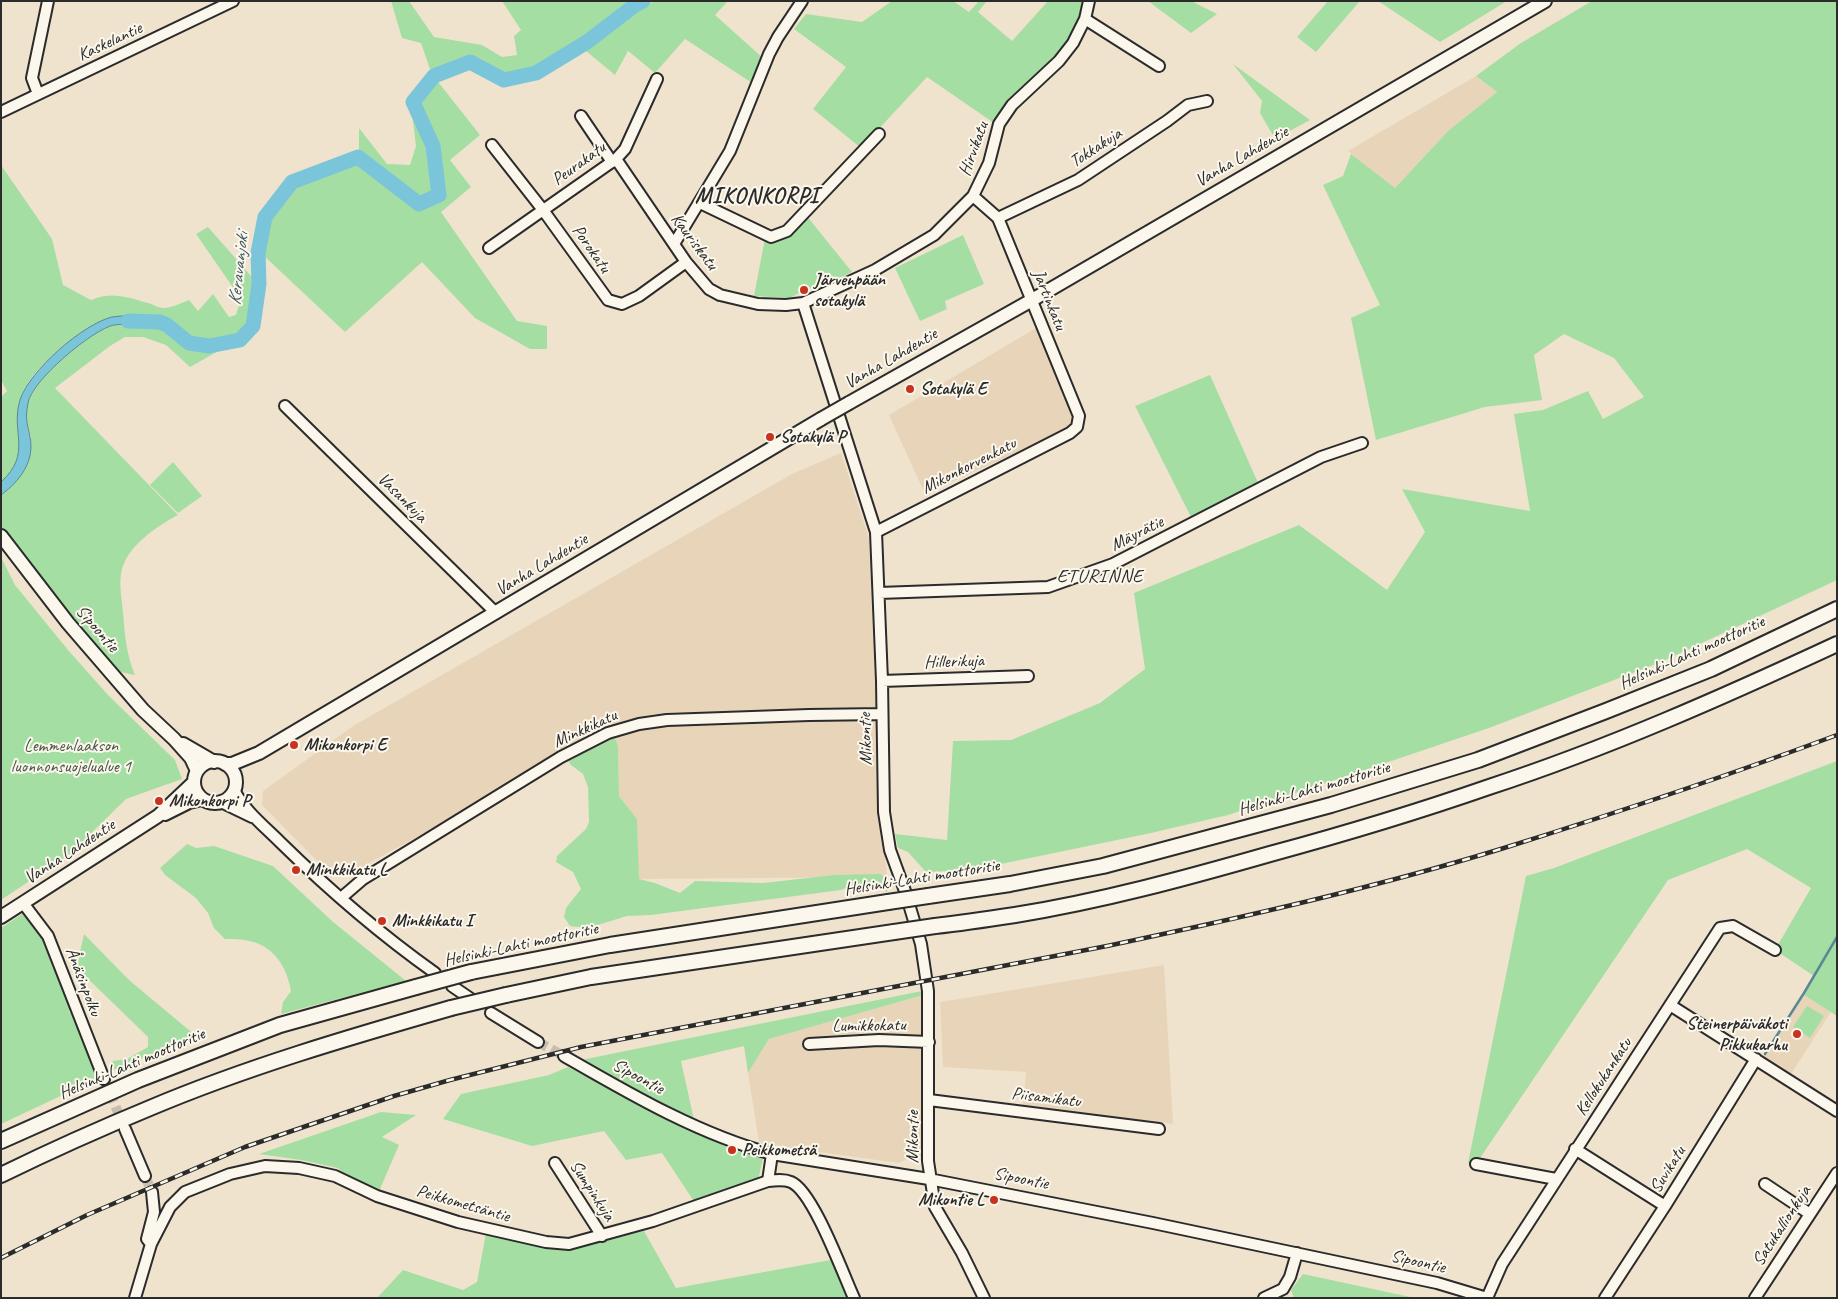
<!DOCTYPE html>
<meta charset="utf-8">
<style>
body{margin:0}
#map{position:relative;width:1838px;height:1299px;overflow:hidden;background:#f0e3ce;font-family:Caveat,sans-serif}
canvas{display:block}
.frame{position:absolute;inset:0;border:2px solid #2b2b2b;pointer-events:none}
</style>
<div id="map">
<canvas width="1838" height="1299"></canvas>
<div class="frame"></div>
</div>
<script>
const g = document.querySelector('canvas').getContext('2d');
g.lineJoin = 'round';
function paint(path, color) {
  g.fillStyle = color;
  g.fill(path, 'evenodd');
}
function trace(path, color, width, dash) {
  g.strokeStyle = color;
  g.lineWidth = width;
  g.lineCap = dash ? 'butt' : 'round';
  g.setLineDash(dash || []);
  g.stroke(path);
}
function drawText(font, color, halo, rows, align = 'center') {
  g.font = font + ' Caveat,sans-serif';
  g.lineWidth = 4;
  g.setLineDash([]);
  g.textBaseline = 'middle';
  g.strokeStyle = halo;
  g.fillStyle = color;
  for (const [text, x, y, turn = 0] of rows) {
    g.save();
    g.translate(x, y);
    g.rotate((+turn || 0) * Math.PI / 180);
    g.textAlign = isNaN(turn) ? turn : align;
    if (halo) g.strokeText(text, 0, 0);
    g.fillText(text, 0, 0);
    g.restore();
  }
}
const built = new Path2D(`
 M1476,76L1497,92L1449,130L1394,189L1348,151Z
 M1036,328L1076,416L1073,427L925,494L889,415Z
 M841,453L869,538L880,805L887,877L638,879L637,819L619,796L618,746L615,738L608,733L561,757L355,871L331,875L262,805L263,791L353,726L792,474Z
 M1164,965L1173,1124L1023,1105L1026,1072L943,1067L940,1002Z
 M923,995L922,1156H912L899,1163L796,1149L759,1142L748,1073L769,1039Z
 M1804,995L1831,1012L1791,1074L1763,1056Z`);
const green = new Path2D(`
 M391,1H409L434,37L482,45L502,57L517,55L514,36L521,30L502,1H628L584,36L534,67L505,76L468,58L431,72L421,43L402,38Z
 M656,1H728L715,15L763,58L752,83L685,39L655,73L628,51L615,75L586,51L637,7Z
 M892,1H953L969,12L979,1H987L978,12L1012,41L1048,1H1085C1084,7 1083,14 1081,20C1065,57 1022,93 994,123L927,77L861,148L813,109L846,67L794,29L806,14L862,22Z
 M1148,1H1191L1217,14L1191,33Z
 M1328,1H1360L1316,52L1297,37Z
 M1378,1H1507L1440,42Z
 M1592,1H1837V580L1661,662L1489,728L1341,778L1228,815L1151,833L972,870L926,872L908,852L898,848L895,834L947,840L953,741L1011,740L1100,703L1145,669L1134,593L1299,525L1387,590L1425,532L1402,489L1530,511L1514,414L1543,410L1588,391L1603,419L1644,397L1614,358L1564,334L1534,355L1542,400L1485,407L1376,440L1351,318L1380,305L1323,185L1343,176L1351,154L1395,188L1449,130L1497,92L1476,76L1521,43Z
 M1233,64L1310,120L1275,139L1260,113L1262,101Z
 M435,78L480,135L450,160L471,187L441,212L517,321L547,326V349H530L475,318L422,262L345,332L262,254L267,219L294,184L358,160L419,206L441,196L436,146L416,103Z
 M411,104L431,147L437,195L419,201L359,155V128L387,164L410,165L416,146Z
 M1,165L52,239L63,285L91,300C112,291 127,297 148,303C153,304 158,308 163,308C172,308 181,303 189,300L198,311L213,294L229,317L236,315L239,305V296L196,234L208,227L258,284C256,294 255,318 251,325C243,342 206,349 190,341C182,337 176,329 169,324C156,317 123,313 110,318C80,330 28,368 20,401C12,433 32,454 1,482V397L7,391L1,380Z
 M806,215L852,272L813,290L804,284L799,286V293L790,298L754,296L765,238Z
 M963,235L984,284L945,301L947,309L920,321L895,268Z
 M148,324H160L188,344L210,348L229,345L190,367L166,345L143,337H125L110,346L55,388L178,515C156,527 125,547 121,574C119,585 122,600 123,612C125,636 126,653 135,675L115,671L1,536V495L9,488L31,437C27,426 24,412 28,400C36,378 91,329 114,325C125,323 136,327 148,324Z
 M1210,375L1259,485L1192,519L1135,406Z
 M173,462L202,496L178,513L150,485Z
 M1,557L15,585L68,650L108,695L175,760L182,779L126,799L70,854L1,900Z
 M611,736L615,738L618,746L619,796L637,819L639,879L655,883L680,893L695,881L763,883L835,875L880,874L890,880L887,892C872,883 857,883 841,890L651,915L627,916L588,928L570,926L564,917L566,908L581,889L573,872L556,862L557,856L586,829L589,822L588,787L583,774L571,765L568,760V758Z
 M1837,761V1016L1804,995L1814,976L1775,950L1811,888L1747,849L1668,880L1476,1164L1468,1163L1526,876L1554,868Z
 M187,844L196,848L214,846L273,866L332,921L406,981L281,1014L283,1002L291,991C287,967 274,946 249,941C241,939 233,939 225,939L214,928L208,913L196,898L165,875L160,868Z
 M28,910L39,923L72,998L69,1013L73,1010L99,1078L1,1124V928Z
 M84,934L129,980L196,1036L108,1072L113,1061L127,1059L148,1047V1037L82,973L75,975Z
 M922,991L923,995L769,1039L748,1073L744,1046L681,1061L694,1120L581,1060Z
 M1807,1006L1824,1016L1810,1038L1793,1027Z
 M568,1067L684,1128L723,1145L729,1149L763,1158L757,1185L697,1206L662,1153L626,1160L604,1131L532,1146L443,1119L461,1094L549,1075Z
 M381,1112L416,1115L382,1137L399,1145L377,1196L354,1185L338,1168L301,1160L259,1154Z
 M644,1231L676,1288L836,1259L854,1298H377L403,1270L463,1290L477,1282L486,1233L540,1247L569,1249Z
 M1303,1274L1415,1298H1294L1291,1290Z`);
const water = new Path2D(`
 M147,316L148,324C137,327 126,323 114,325C93,329 31,381 28,403C25,419 27,422 30,437C35,461 20,481 1,495V482C33,453 10,432 20,400C29,371 83,324 112,317C123,315 136,316 147,316Z`);
const stream = new Path2D(`
 M1765,1054L1804,993L1837,937`);
const river = new Path2D(`
 M128,321L160,322L167,325L189,343L209,346L240,340L253,326L259,284L258,253L265,217L292,182L358,157L419,204L439,195L433,146L413,102L434,76L470,62L504,80L536,73L587,42L635,5L643,1`);
const minorTunnel = new Path2D(`
 M538,1042L564,1056
 M104,1079L124,1127
 M145,1176L152,1192`);
const minor = new Path2D(`
 M1085,19L1159,66
 M38,94L32,78L48,1
 M1,112L233,1
 M581,116L612,162
 M492,145L543,210L608,300L622,304L639,296L686,262
 M616,159L686,262L709,289L720,295L758,304L786,305L803,303L875,270L934,235L973,196L989,163L999,124L1012,105L1059,61L1073,43L1085,19L1089,1
 M700,203L771,237L787,231L879,134
 M998,218L1078,180L1167,121L1188,105L1207,101
 M674,244L730,151L769,54L778,37L802,1
 M489,248L616,159L625,149L657,79
 M803,303L876,532L882,681L884,812L890,850L905,891L921,944L928,991V1161L935,1207L962,1253L984,1298
 M285,406L496,613
 M876,532L1070,433L1077,427L1079,416L998,218L973,196
 M879,593L1048,587L1113,564L1321,457L1362,443
 M882,681L1028,676
 M234,790C244,810 264,826 280,842C328,889 380,934 435,973
 M221,802L252,817
 M341,898L363,879L470,813L561,757L608,733L639,724L667,720L809,715L882,714
 M23,903L48,936L104,1079
 M452,986L471,999
 M1670,1005L1837,1111
 M491,1013L538,1042
 M809,1044L879,1040L929,1042
 M564,1056C630,1094 698,1134 772,1154L929,1179L1153,1223L1437,1283L1487,1298L1502,1264L1720,928L1733,926L1775,950
 M929,1100L1159,1129
 M125,1129L145,1176
 M1575,1149L1665,1206
 M555,1163L602,1236
 M1476,1164L1556,1179
 M768,1181C776,1180 784,1179 791,1182C813,1191 843,1274 854,1298
 M1765,1184L1810,1214
 M151,1244L147,1239L154,1212L152,1192
 M135,1298L151,1244L170,1207L185,1192L230,1174L265,1166L299,1168L335,1176L377,1196L458,1222L546,1242L569,1244L653,1221L768,1181L772,1154
 M1264,1298L1283,1289L1290,1277L1297,1253
 M1605,1298L1665,1206L1756,1059
 M1755,1298L1837,1173`);
const major = new Path2D(`
 M849,403L1032,300L1545,1
 M1,536L68,623L143,710L174,739L191,758L197,771
 M183,744L214,762
 M194 782a21 21 0 1 1 42 0a21 21 0 1 1-42 0Z
 M225,764H232L259,753L821,419
 M165,814L189,802L202,799
 M1,917L158,816L194,782`);
const highway = new Path2D(`
 M928,896L1010,884L1103,866L1331,805L1478,760L1606,711L1711,669L1837,609
 M935,926C962,923 989,919 1015,915C1102,901 1186,878 1270,854C1344,834 1417,812 1489,787C1608,748 1723,697 1837,644
 M471,972L610,945L888,902
 M506,995L591,977L894,932
 M1,1141L138,1080L280,1025L416,987
 M1,1175C50,1151 99,1129 150,1108C247,1067 350,1037 451,1008`);
const rail = new Path2D(`
 M1,1258L87,1215L245,1147L394,1096L450,1080L581,1047L1107,946C1240,918 1374,888 1504,848C1616,813 1727,776 1837,735`);
const majorBridge = new Path2D(`
 M821,419L849,403`);
const highwayBridge = new Path2D(`
 M888,902L928,896
 M894,932L935,926
 M416,987L471,972
 M451,1008L506,995`);
const markers = [
 [804,290,5,"#c8321e"],
 [910,389,5,"#c8321e"],
 [770,437,5,"#c8321e"],
 [294,745,5,"#c8321e"],
 [159,801,5,"#c8321e"],
 [296,870,5,"#c8321e"],
 [382,921,5,"#c8321e"],
 [1797,1034,5,"#c8321e"],
 [732,1150,5,"#c8321e"],
 [994,1200,5,"#c8321e"]
];
const streetNames = [
 ["Kaskelantie",110,42,-25],
 ["Tokkakuja",1096,148,-33],
 ["Hirvikatu",974,149,-70],
 ["Vanha Lahdentie",1242,157,-30],
 ["Peurakatu",579,164,-36],
 ["Kauriskatu",694,242,53],
 ["Porokatu",591,249,55],
 ["Jartinkatu",1049,300,68],
 ["Vanha Lahdentie",891,359,-30],
 ["Mikonkorvenkatu",969,466,-27],
 ["Vasankuja",402,498,45],
 ["Mäyrätie",1137,534,-27],
 ["Vanha Lahdentie",542,565,-31],
 ["Sipoontie",97,629,49],
 ["Helsinki-Lahti moottoritie",1692,653,-24],
 ["Hillerikuja",954,662,-2],
 ["Minkkikatu",585,729,-25],
 ["Mikontie",866,739,-91],
 ["Helsinki-Lahti moottoritie",1314,789,-16],
 ["Vanha Lahdentie",70,852,-33],
 ["Helsinki-Lahti moottoritie",922,878,-9],
 ["Helsinki-Lahti moottoritie",521,945,-12],
 ["Ånäsinpolku",83,982,69],
 ["Lumikkokatu",869,1026,-1],
 ["Helsinki-Lahti moottoritie",132,1064,-23],
 ["Sipoontie",638,1077,28],
 ["Kellokukankatu",1604,1077,-57],
 ["Piisamikatu",1046,1098,7],
 ["Mikontie",913,1137,-90],
 ["Suvikatu",1668,1170,-58],
 ["Sipoontie",1021,1179,11],
 ["Sumpinkuja",592,1191,57],
 ["Peikkometsäntie",463,1204,16],
 ["Satukallionkuja",1782,1226,-57],
 ["Sipoontie",1418,1262,13]
];
const poiNames = [
 ["Järvenpään",814,280],
 ["sotakylä",814,301],
 ["Sotakylä E",920,389],
 ["Sotakylä P",780,437],
 ["Mikonkorpi E",304,745],
 ["Mikonkorpi P",169,801],
 ["Minkkikatu L",306,870],
 ["Minkkikatu I",392,921],
 ["Steinerpäiväkoti",1787,1024,"right"],
 ["Pikkukarhu",1787,1045,"right"],
 ["Peikkometsä",742,1150],
 ["Mikontie L",984,1200,"right"]
];
const parkNames = [
 ["Lemmenlaakson",71,746],
 ["luonnonsuojelualue 1",71,767]
];
const waterNames = [
 ["Keravanjoki",239,269,-84]
];
const neighbourhoodNames = [
 ["ETURINNE",1100,577]
];
const districtNames = [
 ["MIKONKORPI",757,197]
];
paint(built, '#e8d5b9');
paint(green, '#a5dea3');
paint(water, '#7bc5da');
trace(water, '#5b8794', 1);
trace(stream, '#5b8794', 2.5);
trace(river, '#7bc5da', 15);
trace(minorTunnel, '#c9bead', 10, [10, 5]);
trace(minor, '#2b2b2b', 14);
trace(major, '#2b2b2b', 16);
trace(highway, '#2b2b2b', 18);
trace(minor, '#fbf7ec', 10);
trace(major, '#fbf7ec', 12);
trace(highway, '#fbf7ec', 14);
trace(rail, '#2b2b2b', 4.5);
trace(rail, '#fbf7ec', 2.5, [8]);
trace(majorBridge, '#2b2b2b', 16, []);
trace(highwayBridge, '#2b2b2b', 18, []);
trace(majorBridge, '#fbf7ec', 12);
trace(highwayBridge, '#fbf7ec', 14);
for (const [x, y, r, color] of markers) {
  const dot = new Path2D();
  dot.arc(x, y, r, 0, 2 * Math.PI);
  g.fillStyle = color;
  g.fill(dot);
  trace(dot, '#fbf7ec', 2);
}
drawText('18px', '#2b2b2b', '#fbf7ec', streetNames);
drawText('bold 18px', '#2b2b2b', '#fbf7ec', poiNames, 'left');
drawText('18px', '#4a5849', '#fbf7ec', parkNames);
drawText('italic 19px', '#435960', '#fbf7ec', waterNames);
g.letterSpacing = '1px';
drawText('19px', '#2b2b2b', '#fbf7ec', neighbourhoodNames);
g.letterSpacing = '0px';
g.letterSpacing = '1px';
drawText('bold 22px', '#2b2b2b', '#fbf7ec', districtNames);
g.letterSpacing = '0px';
</script>
